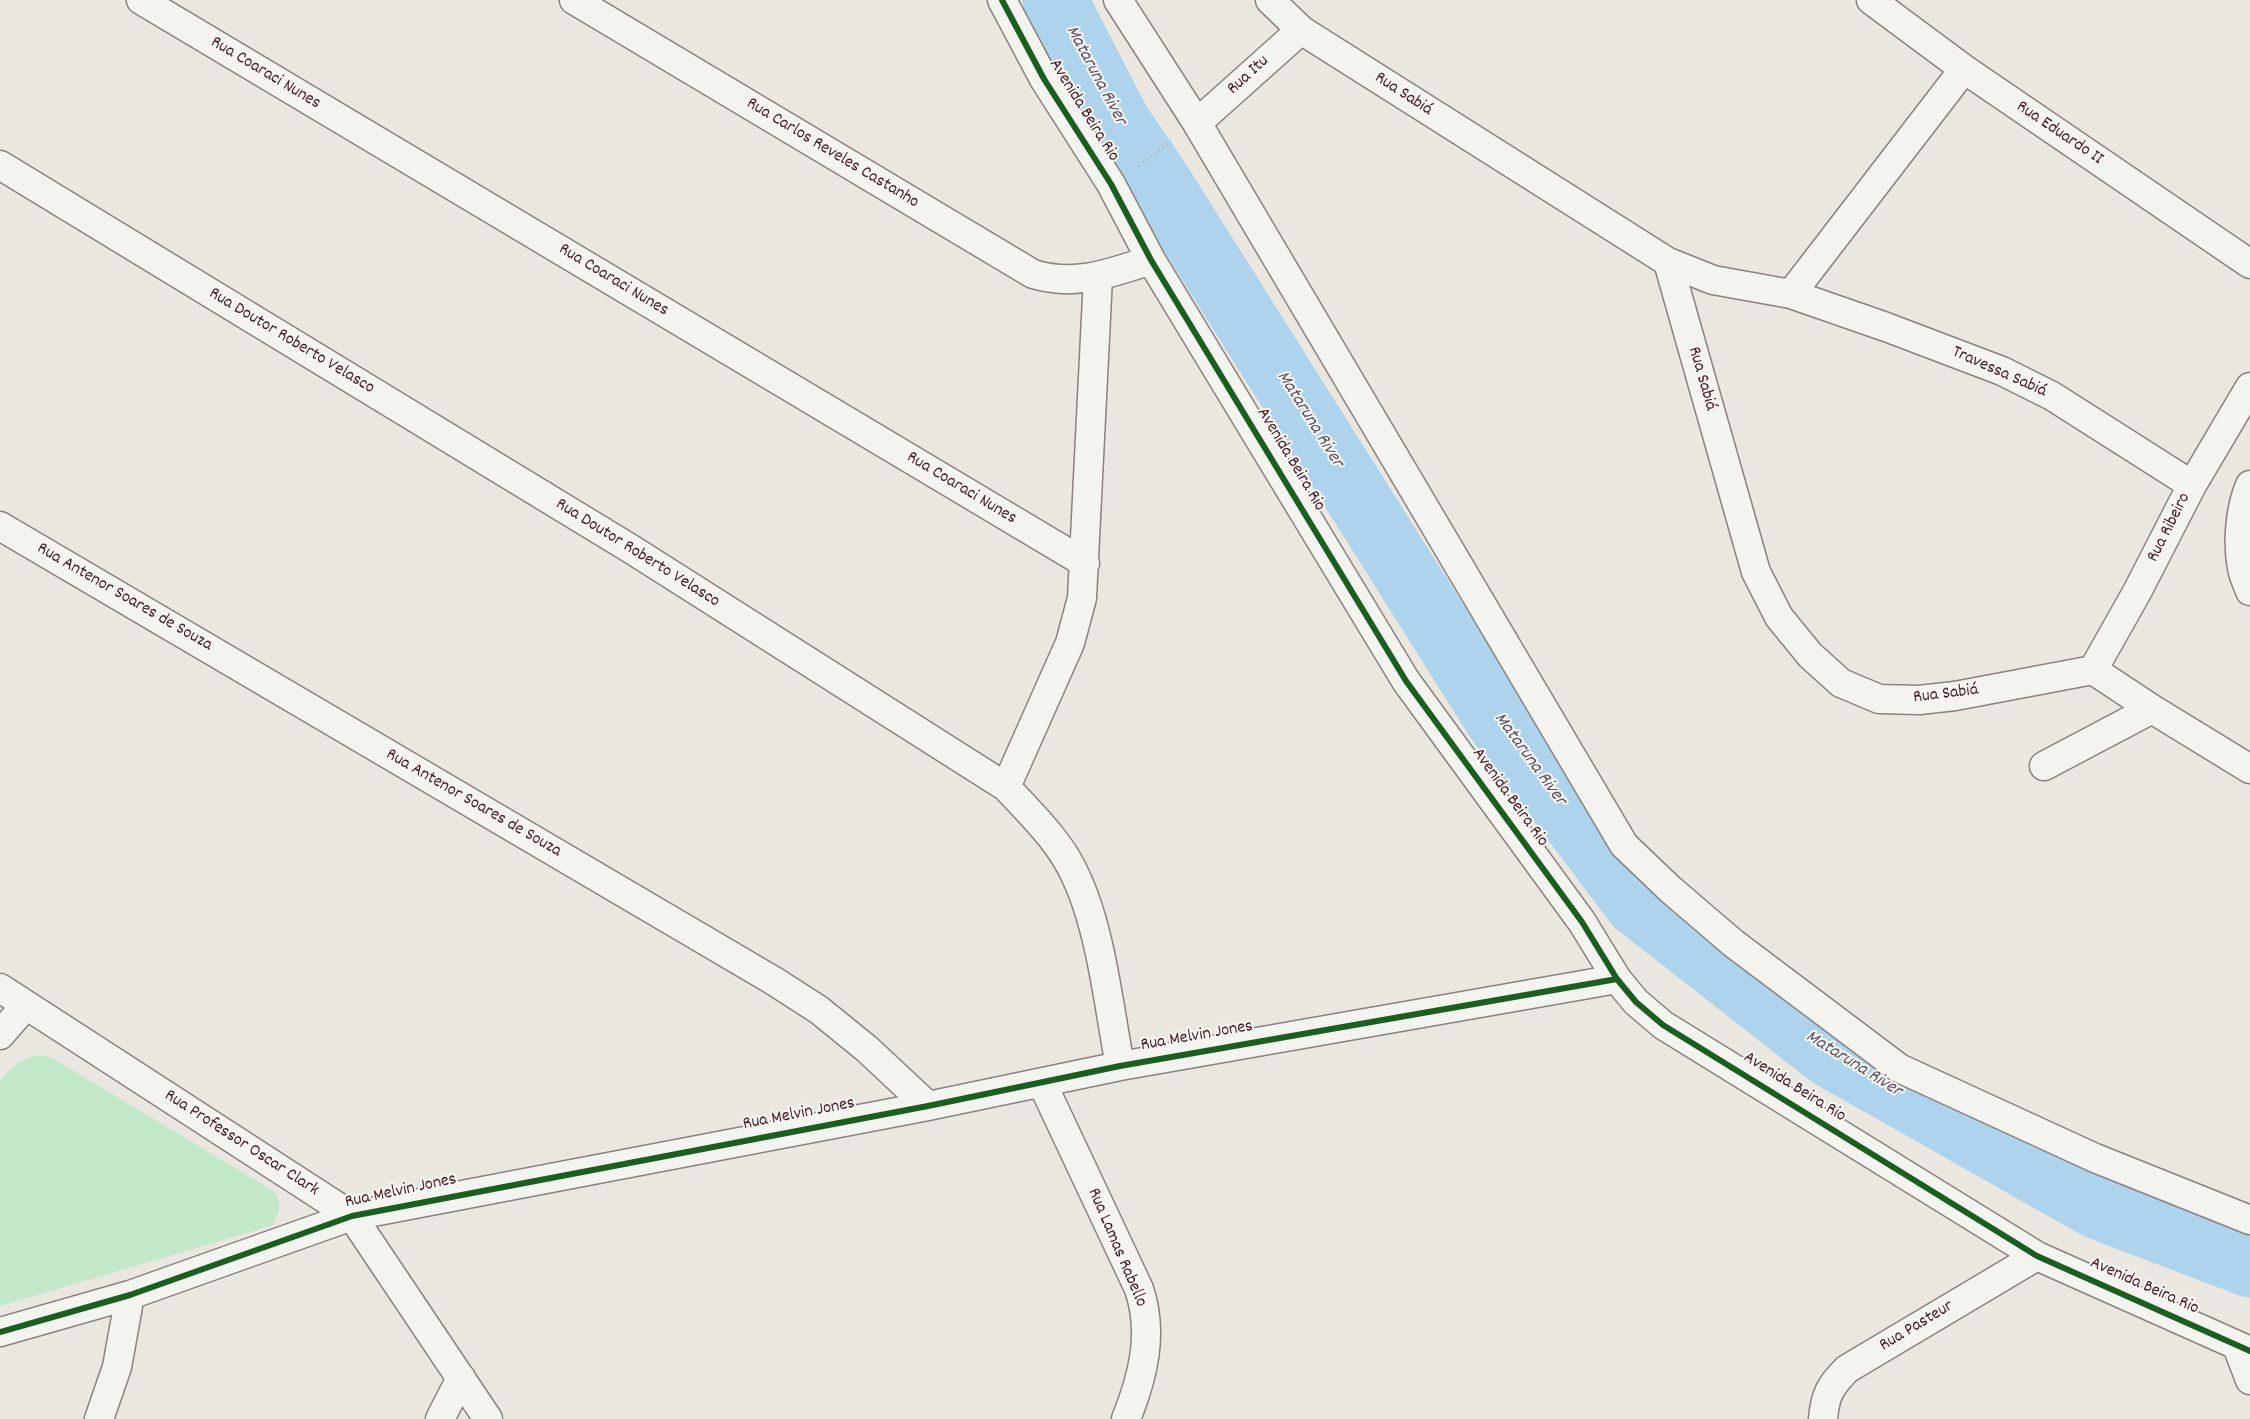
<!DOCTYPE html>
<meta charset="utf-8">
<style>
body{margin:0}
canvas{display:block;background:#eae7e0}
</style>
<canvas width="2250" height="1419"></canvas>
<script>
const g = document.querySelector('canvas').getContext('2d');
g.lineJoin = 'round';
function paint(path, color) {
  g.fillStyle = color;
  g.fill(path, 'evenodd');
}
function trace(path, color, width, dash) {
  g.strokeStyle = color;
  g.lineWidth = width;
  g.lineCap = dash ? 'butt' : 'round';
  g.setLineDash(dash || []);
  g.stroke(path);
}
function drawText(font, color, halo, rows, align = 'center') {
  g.font = font + ' Dekko,sans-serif';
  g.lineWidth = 4;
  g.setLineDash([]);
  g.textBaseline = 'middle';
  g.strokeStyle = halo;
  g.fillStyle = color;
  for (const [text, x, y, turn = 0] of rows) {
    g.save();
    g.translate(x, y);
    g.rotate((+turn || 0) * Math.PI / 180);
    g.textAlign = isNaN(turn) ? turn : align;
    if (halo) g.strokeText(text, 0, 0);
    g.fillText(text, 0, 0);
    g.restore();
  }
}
const green = new Path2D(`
 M41,1055L52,1058L275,1192C282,1205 280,1214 271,1226L0,1306V1081C13,1067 21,1057 41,1055Z`);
const river = new Path2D(`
 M1055,0L1119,124L1155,176L1497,719L1637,904L1830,1055L2098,1207L2250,1265`);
const path = new Path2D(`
 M1139,166L1171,141`);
const minor = new Path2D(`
 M141,0L1085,563
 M574,0L1033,274C1075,287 1111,273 1151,260
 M1002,0L1044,79L1111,184L1151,260L1406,681L1582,922L1617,979L1636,1002L1663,1025L2037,1256L2250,1351
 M1118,0L1197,123L1624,845L1670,889L1733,943L1899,1068L2095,1158L2250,1220
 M1270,0L1301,30L1668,262L1756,572L1779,617L1810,655L1841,683L1879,699L1919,700L1955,696L2093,670
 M1871,0L1964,69L2250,264
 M1197,123L1301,30
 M0,165L631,549L1006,787C1031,814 1061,842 1076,877C1101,930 1109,1007 1120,1066
 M1668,262L1713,280L1791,294L1964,69
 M1791,294L1886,327L2002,371L2052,396L2192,485
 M2250,485C2240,508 2237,543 2242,568C2243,575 2247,583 2250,591
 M0,526L774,981L819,1010L867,1049L928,1106
 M2093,670L2137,592L2192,485L2250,387
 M2093,670L2152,709L2250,769
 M2044,766L2152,709
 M1006,787L1070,643L1082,598L1098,277
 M0,988L352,1216L488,1419
 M0,1035L26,1005
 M1042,1083L1139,1289C1154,1333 1143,1377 1126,1419
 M0,1332L130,1295L352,1216L928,1106L1120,1066L1617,979
 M2237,1346L2250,1380
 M99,1419L117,1367L130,1295
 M440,1419L461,1378
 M1823,1419C1825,1395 1830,1386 1847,1369L2037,1256`);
const cycleway = new Path2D(`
 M1002,0L1044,79L1111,184L1151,260L1406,681L1582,922L1617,979L1636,1002L1663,1025L2037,1256L2250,1351
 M0,1332L130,1295L352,1216L928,1106L1120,1066L1617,979`);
const streetNames = [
 ["Rua Coaraci Nunes",265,74,31],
 ["Rua Itu",1249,76,-42],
 ["Rua Sabiá",1403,95,33],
 ["Avenida Beira Rio",1083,111,58],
 ["Rua Eduardo II",2059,134,34],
 ["Rua Carlos Reveles Castanho",832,154,31],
 ["Rua Coaraci Nunes",613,281,31],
 ["Rua Doutor Roberto Velasco",291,342,31],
 ["Travessa Sabiá",1999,373,24],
 ["Rua Sabiá",1701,379,74],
 ["Avenida Beira Rio",1290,460,59],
 ["Rua Coaraci Nunes",961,489,31],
 ["Rua Ribeiro",2170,528,-63],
 ["Rua Doutor Roberto Velasco",637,554,32],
 ["Rua Antenor Soares de Souza",124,598,30],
 ["Rua Sabiá",1946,695,-7],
 ["Avenida Beira Rio",1509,798,54],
 ["Rua Antenor Soares de Souza",473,804,30],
 ["Rua Melvin Jones",1197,1037,-10],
 ["Avenida Beira Rio",1794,1088,32],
 ["Rua Melvin Jones",799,1115,-11],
 ["Rua Professor Oscar Clark",241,1144,33],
 ["Rua Melvin Jones",401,1192,-12],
 ["Rua Lamas Rabello",1116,1248,67],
 ["Avenida Beira Rio",2144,1287,24],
 ["Rua Pasteur",1917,1327,-31]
];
const waterNames = [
 ["Mataruna River",1095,76,62],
 ["Mataruna River",1309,420,58],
 ["Mataruna River",1529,760,54],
 ["Mataruna River",1853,1065,32]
];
paint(green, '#c2e8c9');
trace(river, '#aed3ed', 65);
trace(minor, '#8a8180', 31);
trace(path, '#b4b0af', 3, [1, 4]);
trace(minor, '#f3f3f0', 28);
trace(cycleway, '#1b5e20', 6);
drawText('18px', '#4a1f2b', '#f6f6f2', streetNames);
drawText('italic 19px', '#605367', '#f6f6f2', waterNames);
</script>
